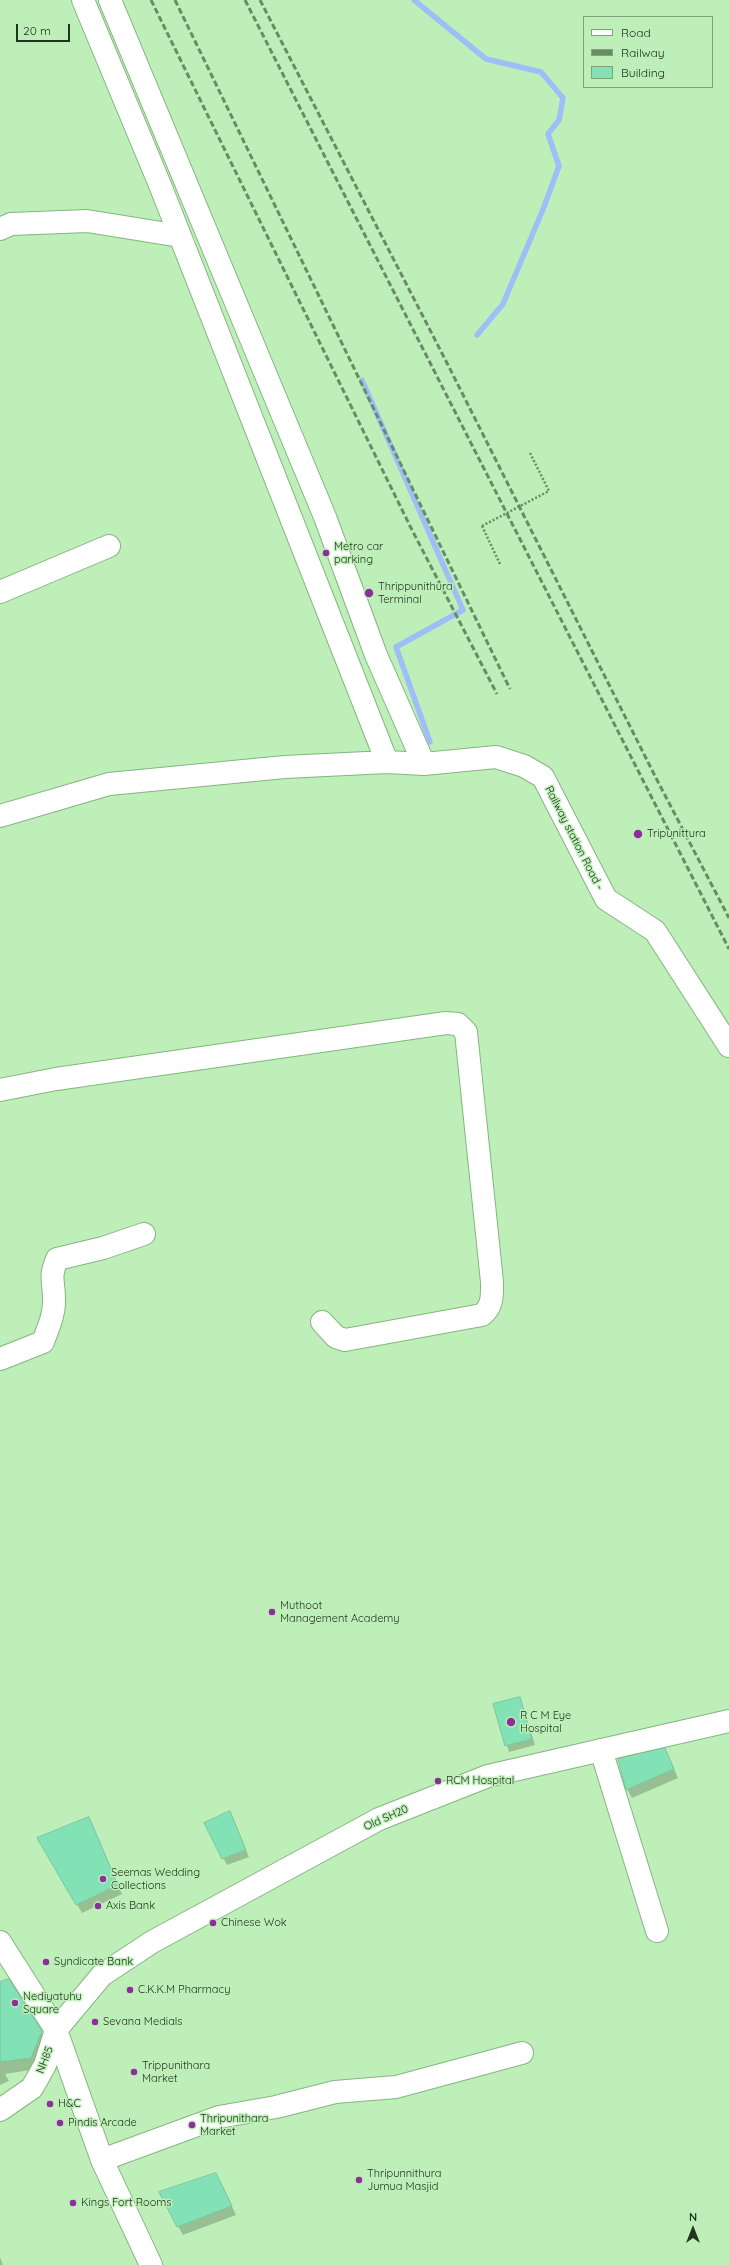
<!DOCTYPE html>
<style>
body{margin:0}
#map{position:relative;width:729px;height:2265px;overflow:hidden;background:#beefb8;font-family:Quicksand,sans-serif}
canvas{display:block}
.legend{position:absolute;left:583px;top:16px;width:130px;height:72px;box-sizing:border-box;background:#beefb8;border:1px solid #7fa47a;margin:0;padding:5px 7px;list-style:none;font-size:12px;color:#20341e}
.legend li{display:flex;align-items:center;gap:8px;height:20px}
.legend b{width:20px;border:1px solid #7fa47a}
.north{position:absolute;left:673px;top:2209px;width:40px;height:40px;-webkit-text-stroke:3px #beefb8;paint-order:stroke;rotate:0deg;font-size:11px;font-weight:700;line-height:16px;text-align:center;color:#20341e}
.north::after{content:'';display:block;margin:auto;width:14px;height:18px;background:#20341e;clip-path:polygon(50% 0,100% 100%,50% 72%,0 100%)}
.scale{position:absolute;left:16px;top:24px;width:54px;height:18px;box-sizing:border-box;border:2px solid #20341e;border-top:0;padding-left:5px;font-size:12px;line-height:14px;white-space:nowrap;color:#20341e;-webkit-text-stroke:3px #beefb8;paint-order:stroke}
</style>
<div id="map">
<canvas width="729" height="2265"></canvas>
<ul class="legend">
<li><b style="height:5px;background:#fff"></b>Road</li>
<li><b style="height:5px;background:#698b66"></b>Railway</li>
<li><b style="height:11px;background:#82e2b5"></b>Building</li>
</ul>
<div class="north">N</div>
<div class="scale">20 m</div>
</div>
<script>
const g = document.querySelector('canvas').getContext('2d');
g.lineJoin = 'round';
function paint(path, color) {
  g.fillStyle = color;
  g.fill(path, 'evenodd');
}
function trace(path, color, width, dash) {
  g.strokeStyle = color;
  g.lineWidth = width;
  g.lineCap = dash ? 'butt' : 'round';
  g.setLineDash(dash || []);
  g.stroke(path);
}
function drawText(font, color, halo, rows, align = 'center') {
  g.font = font + ' Quicksand,sans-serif';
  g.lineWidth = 3;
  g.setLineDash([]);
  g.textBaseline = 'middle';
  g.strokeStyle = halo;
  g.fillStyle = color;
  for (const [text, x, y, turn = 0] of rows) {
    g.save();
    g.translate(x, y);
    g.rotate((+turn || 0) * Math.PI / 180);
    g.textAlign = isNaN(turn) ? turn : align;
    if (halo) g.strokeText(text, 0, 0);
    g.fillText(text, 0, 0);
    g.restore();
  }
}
const shadow = new Path2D(`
 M520,1698L535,1745L509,1752L494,1705Z
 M665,1749L678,1778L632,1798L627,1789Z
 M232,1818L249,1857L227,1865L206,1824Z
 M93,1827L122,1894L82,1913L39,1838Z
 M0,1983L41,2032L48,2044L37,2069L5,2074L9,2081L0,2085Z
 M221,2183L236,2215L183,2235L178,2226Z
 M0,2257L3,2265H0Z`);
const stream = new Path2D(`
 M414,0L486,59L541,72L563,98L559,120L548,134L559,166L544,207L503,304L477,335
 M362,380L463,610L396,647L430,742`);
const building = new Path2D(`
 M520,1697L532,1739L505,1746L493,1704Z
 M665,1748L674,1769L626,1790L618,1759Z
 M230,1811L246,1850L222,1859L204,1823Z
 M89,1817L118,1885L76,1905L37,1838Z
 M9,1979L42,2031L31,2058L0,2062V1982Z
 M216,2173L232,2206L177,2227L159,2192Z`);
const path = new Path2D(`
 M530,453L549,491
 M482,526L500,564`);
const minor = new Path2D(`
 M83,0L160,185L387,762
 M110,0L325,517L376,655L424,764
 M0,229L11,224L87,221L180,236
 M0,592L109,546
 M0,816L109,784L285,767L387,762L424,764L496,757L524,766L543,777L606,899L655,931L729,1046
 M0,1090L56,1079L446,1023L458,1024L466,1032L492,1282C492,1296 493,1306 482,1315L345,1340L336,1337L322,1322
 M0,1359L43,1342C48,1328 55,1314 54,1299C54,1281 49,1278 57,1259L103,1248L144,1234
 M601,1750L657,1931
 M0,1942L56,2030
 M102,2160L219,2117L276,2107L335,2092L396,2087L522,2053`);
const major = new Path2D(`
 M56,2030L102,2160L151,2265
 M0,2110L32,2088L45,2065L56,2030L102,1975L152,1942L379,1819L488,1776L729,1721`);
const rail = new Path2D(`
 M151,0L411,528L497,694
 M175,0L510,689
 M245,0L729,949
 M260,0L447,363L656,778L729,918`);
const pathBridge = new Path2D(`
 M482,526L549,491`);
const markers = [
 [326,553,4,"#8c2f9a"],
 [369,593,5,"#8c2f9a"],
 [638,834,5,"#8c2f9a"],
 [272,1612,4,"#8c2f9a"],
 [511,1722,5,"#8c2f9a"],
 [438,1781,4,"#8c2f9a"],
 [103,1879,4,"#8c2f9a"],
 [98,1906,4,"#8c2f9a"],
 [213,1923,4,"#8c2f9a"],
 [46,1962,4,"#8c2f9a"],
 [130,1990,4,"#8c2f9a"],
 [15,2003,4,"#8c2f9a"],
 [95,2022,4,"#8c2f9a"],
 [134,2072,4,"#8c2f9a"],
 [50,2104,4,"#8c2f9a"],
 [60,2123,4,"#8c2f9a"],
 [192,2125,4,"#8c2f9a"],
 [359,2180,4,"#8c2f9a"],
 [73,2203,4,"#8c2f9a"]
];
const poiNames = [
 ["Metro car",334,547],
 ["parking",334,560],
 ["Thrippunithura",378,587],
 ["Terminal",378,600],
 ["Tripunittura",647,834],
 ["Muthoot",280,1606],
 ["Management Academy",280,1619],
 ["R C M Eye",520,1716],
 ["Hospital",520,1729],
 ["RCM Hospital",446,1781],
 ["Seemas Wedding",111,1873],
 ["Collections",111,1886],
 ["Axis Bank",106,1906],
 ["Chinese Wok",221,1923],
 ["Syndicate Bank",54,1962],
 ["C.K.K.M Pharmacy",138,1990],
 ["Nediyatuhu",23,1997],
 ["Square",23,2010],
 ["Sevana Medials",103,2022],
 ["Trippunithara",142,2066],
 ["Market",142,2079],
 ["H&C",58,2104],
 ["Thripunithara",200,2119],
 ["Market",200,2132],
 ["Pindis Arcade",68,2123],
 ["Thripunnithura",367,2174],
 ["Jumua Masjid",367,2187],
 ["Kings Fort Rooms",81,2203]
];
const streetNames = [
 ["Railway station Road -",574,838,63],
 ["Old SH20",386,1818,-24],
 ["NH85",45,2060,-69]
];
paint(shadow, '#0003');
trace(stream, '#9ebef8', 5.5);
paint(building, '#82e2b5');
trace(building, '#7ac4a0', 1);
trace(minor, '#85b580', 24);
trace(major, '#85b580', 24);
trace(path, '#698a65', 2.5, [2, 2]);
trace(minor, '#fff', 22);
trace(major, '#fff', 22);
trace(rail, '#698b66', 3, [6, 3]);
trace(pathBridge, '#698a65', 2.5, [2, 2]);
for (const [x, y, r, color] of markers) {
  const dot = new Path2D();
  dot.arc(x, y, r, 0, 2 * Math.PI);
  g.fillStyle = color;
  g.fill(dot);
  trace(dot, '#beefb8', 1.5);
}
drawText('11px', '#20341e', '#beefb8', poiNames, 'left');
drawText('11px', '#20341e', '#beefb8', streetNames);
</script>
